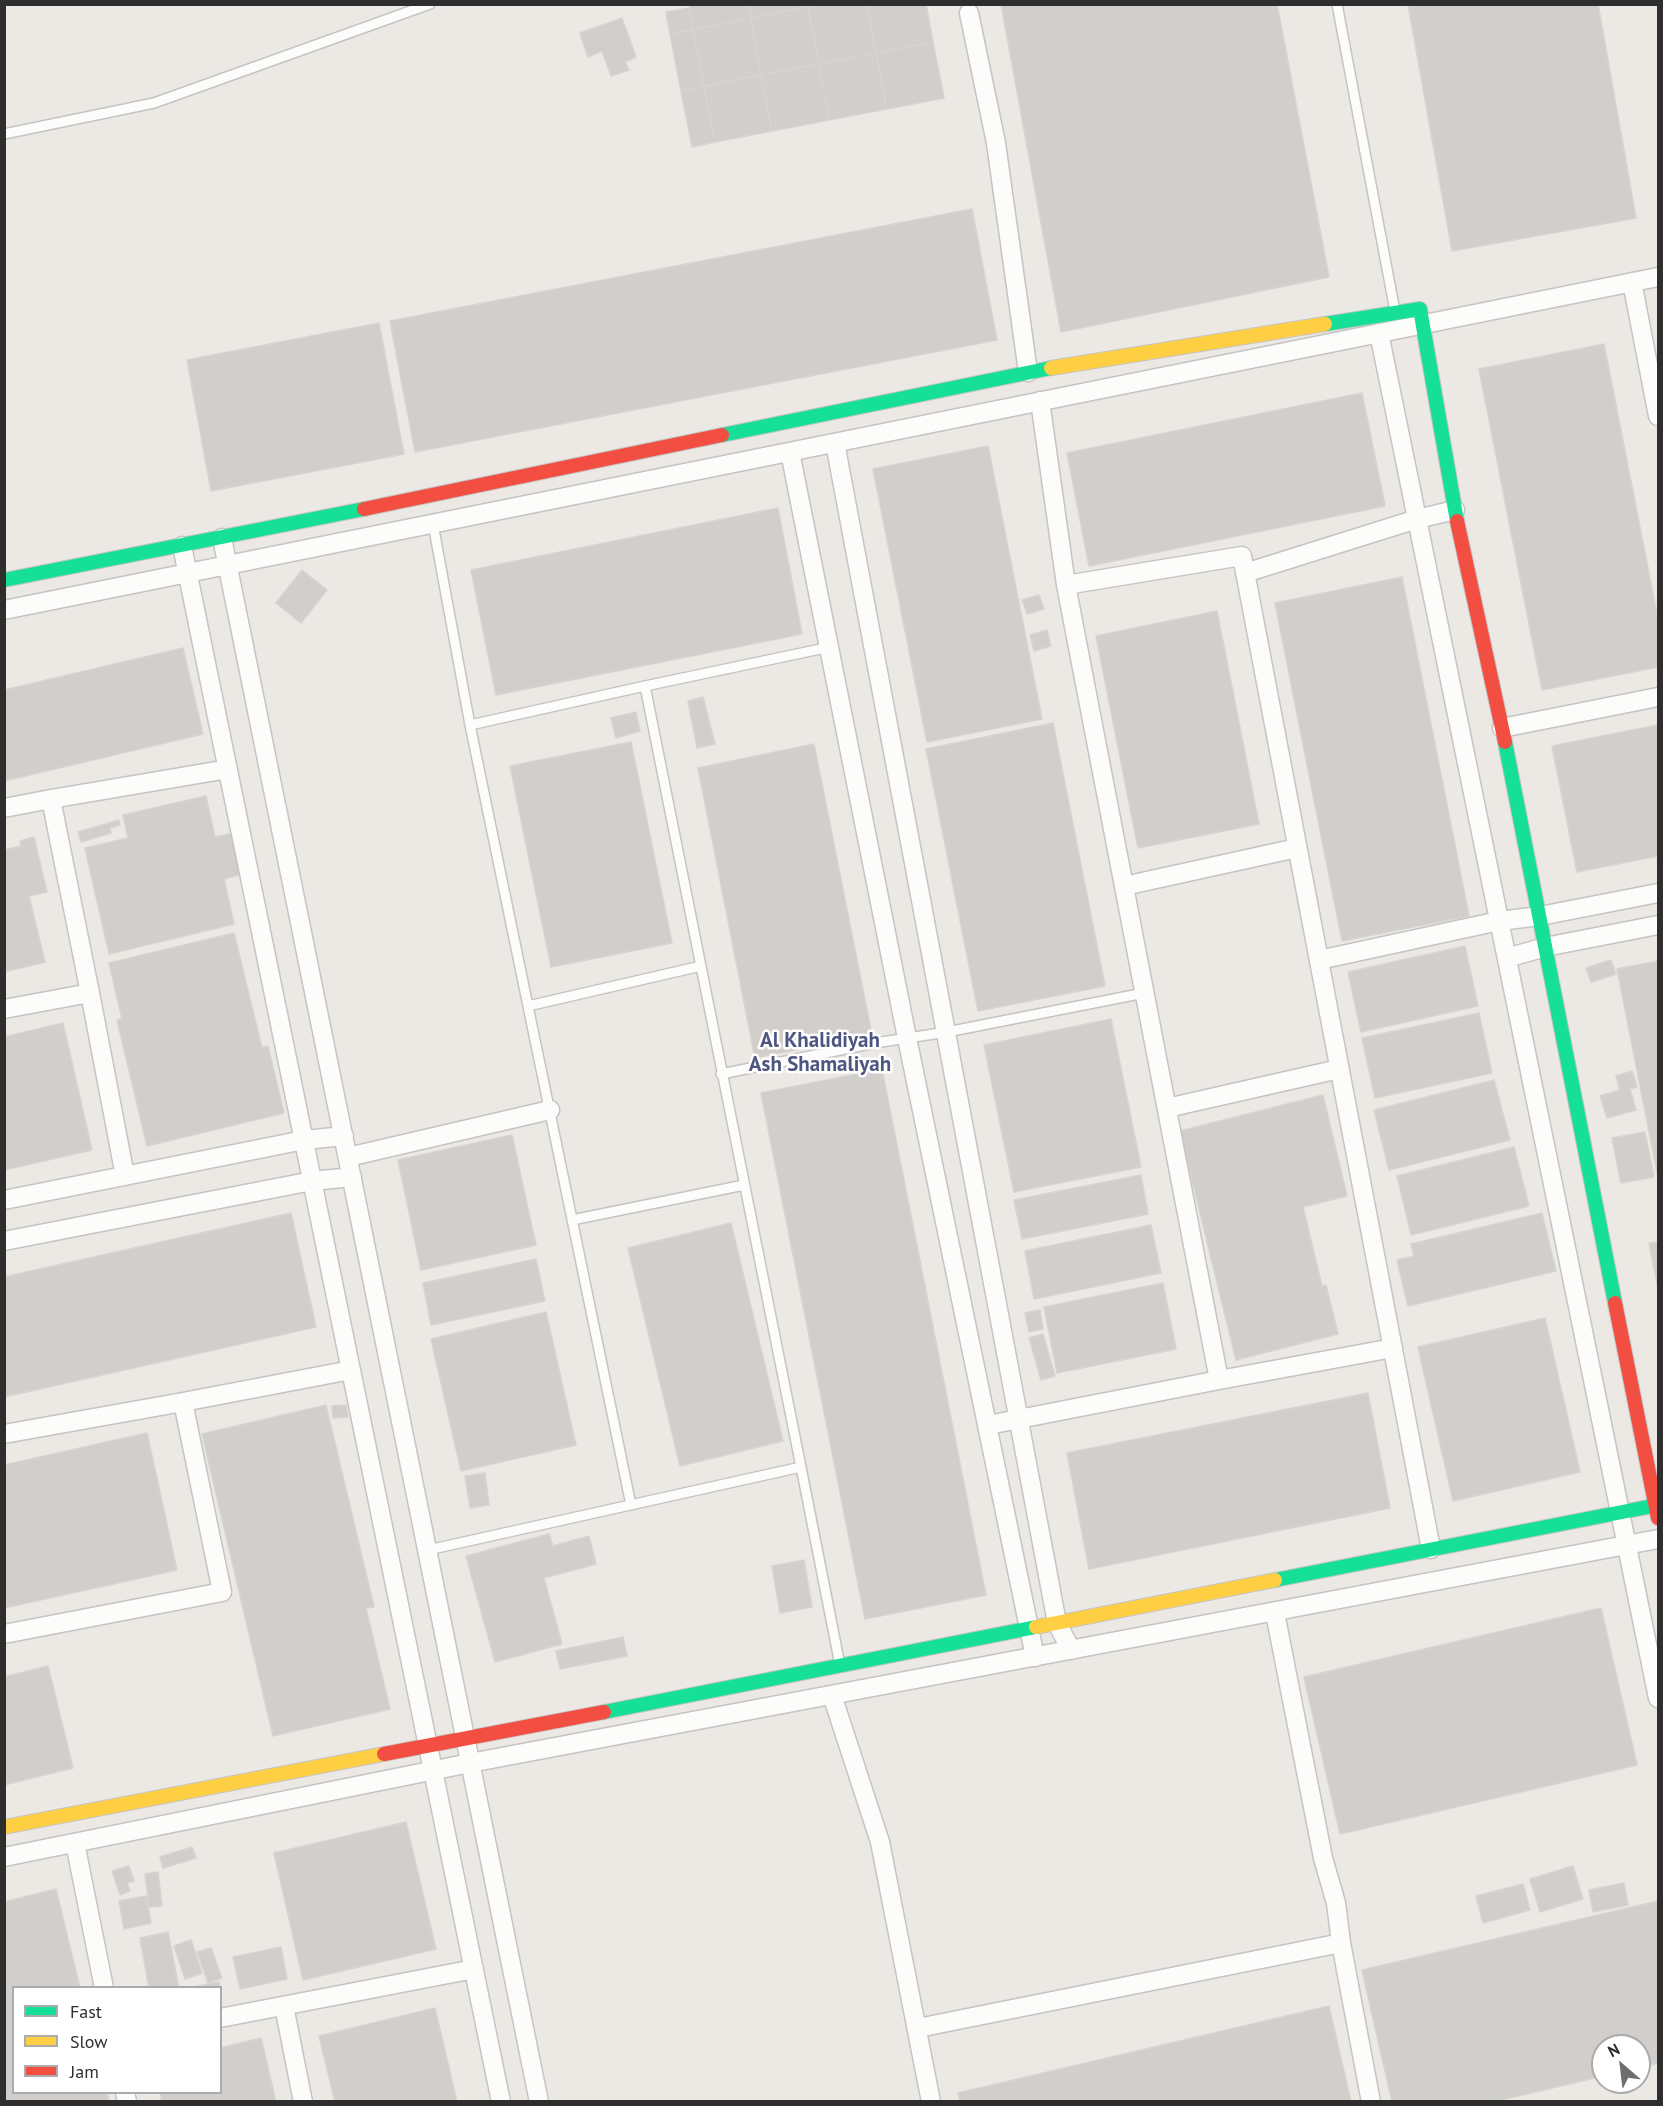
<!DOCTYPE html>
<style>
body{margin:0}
#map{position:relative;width:1663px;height:2106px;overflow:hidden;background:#ece8e4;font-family:"PT Sans",sans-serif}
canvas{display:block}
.frame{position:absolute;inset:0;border:6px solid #2e2e2e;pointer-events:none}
.legend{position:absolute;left:12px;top:1986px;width:210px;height:108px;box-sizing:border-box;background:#fff;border:2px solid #ababab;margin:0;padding:8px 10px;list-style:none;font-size:18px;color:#2e2e2e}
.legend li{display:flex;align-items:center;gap:12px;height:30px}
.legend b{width:30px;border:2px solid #ababab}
.north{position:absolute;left:1591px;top:2034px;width:60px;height:60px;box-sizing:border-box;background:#fff;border:2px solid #ababab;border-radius:50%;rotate:332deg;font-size:16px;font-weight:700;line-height:24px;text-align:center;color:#2e2e2e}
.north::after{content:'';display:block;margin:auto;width:21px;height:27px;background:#706f6e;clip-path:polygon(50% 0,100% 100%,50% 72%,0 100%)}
</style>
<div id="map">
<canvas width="1663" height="2106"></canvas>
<div class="frame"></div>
<ul class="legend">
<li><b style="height:8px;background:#16e098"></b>Fast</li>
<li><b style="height:8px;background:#ffcf43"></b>Slow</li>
<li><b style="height:8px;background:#f24e42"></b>Jam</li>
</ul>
<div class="north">N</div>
</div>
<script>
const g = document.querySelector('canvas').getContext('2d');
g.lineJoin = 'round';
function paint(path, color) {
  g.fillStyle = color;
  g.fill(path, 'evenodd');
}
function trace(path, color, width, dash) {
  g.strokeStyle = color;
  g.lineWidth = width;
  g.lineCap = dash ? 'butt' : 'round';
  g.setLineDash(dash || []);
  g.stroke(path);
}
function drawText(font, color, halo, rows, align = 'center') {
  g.font = font + ' "PT Sans",sans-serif';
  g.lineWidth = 5;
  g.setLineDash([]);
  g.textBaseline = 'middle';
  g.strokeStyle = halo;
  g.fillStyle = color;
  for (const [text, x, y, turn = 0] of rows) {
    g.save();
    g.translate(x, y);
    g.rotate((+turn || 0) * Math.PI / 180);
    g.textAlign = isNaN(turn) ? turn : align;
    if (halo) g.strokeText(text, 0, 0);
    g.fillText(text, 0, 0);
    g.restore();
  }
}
const building = new Path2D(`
 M689,4H748L751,18L693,30Z
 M748,4H807L808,7L751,18Z
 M823,4H867L876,53L819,64L808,7Z
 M867,4H926L933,42L876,53Z
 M1001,4H1277L1329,277L1061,332Z
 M1408,4H1598L1636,218L1452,251Z
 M808,7L819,64L761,75L751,18Z
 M689,8L693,30L670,34L666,12Z
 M622,18L636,57L625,62L629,70L611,76L602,51L588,57L580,33Z
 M751,18L761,75L704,86L693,30Z
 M693,30L704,86L681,91L670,34Z
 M933,42L944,98L887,109L876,53Z
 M876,53L887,109L829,120L819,64Z
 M819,64L829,120L772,131L761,75Z
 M761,75L772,131L715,142L704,86Z
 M704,86L715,142L692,147L681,91Z
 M972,209L997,340L415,452L390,321Z
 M379,323L404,454L211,491L187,360Z
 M1604,344L1658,619V667L1542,690L1479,369Z
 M1362,393L1385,506L1089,566L1067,453Z
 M988,446L1042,719L927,742L873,469Z
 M778,508L802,634L496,695L471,570Z
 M302,570L327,590L301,623L276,603Z
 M1402,577L1469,916L1342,941L1275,603Z
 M1039,595L1044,609L1027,614L1022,600Z
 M1217,611L1259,824L1138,848L1096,636Z
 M1047,630L1051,646L1034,651L1030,635Z
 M183,648L203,734L4,781V690Z
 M703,697L715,744L697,748L688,701Z
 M636,712L640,731L616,738L611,718Z
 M1053,723L1105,986L978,1011L926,749Z
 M1658,725V856L1577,872L1552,746Z
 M631,742L672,943L551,967L510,766Z
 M814,744L872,1035L755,1058L698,768Z
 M206,796L215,837L234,833L243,874L224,879L234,924L109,954L85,848L128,838L123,815Z
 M119,820L120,825L110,828L111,833L81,842L78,832Z
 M34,837L47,892L29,896L45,962L4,972V850L21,846L20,841Z
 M234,933L262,1048L268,1046L284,1113L147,1146L117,1020L122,1019L109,963Z
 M1465,946L1478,1006L1361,1032L1348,972Z
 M1611,960L1616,974L1591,982L1586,968Z
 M1658,961V1177L1617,969Z
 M1479,1013L1492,1073L1375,1098L1362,1038Z
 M1111,1019L1141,1167L1014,1192L984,1045Z
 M63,1023L92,1150L4,1170V1037Z
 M882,1069L986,1595L865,1619L761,1093Z
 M1632,1071L1637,1087L1630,1089L1636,1110L1607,1118L1600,1096L1620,1090L1616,1076Z
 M1494,1080L1510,1140L1389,1170L1374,1110Z
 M1323,1095L1347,1196L1303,1207L1322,1286L1326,1285L1338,1334L1236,1360L1180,1131Z
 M1645,1132L1654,1177L1621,1183L1612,1138Z
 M512,1135L536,1245L421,1270L398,1160Z
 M1514,1147L1529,1206L1411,1235L1397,1176Z
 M1141,1175L1148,1214L1022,1239L1014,1200Z
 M291,1213L316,1327L4,1397V1277Z
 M1542,1213L1556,1271L1408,1306L1397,1260L1414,1256L1411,1244Z
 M731,1223L783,1441L680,1466L628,1248Z
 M1151,1225L1161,1273L1034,1299L1025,1251Z
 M1658,1242V1289L1649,1243Z
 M536,1259L545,1301L431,1325L423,1283Z
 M1163,1283L1176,1349L1057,1373L1044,1307Z
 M1040,1310L1043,1329L1029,1332L1025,1313Z
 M546,1312L576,1445L461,1471L431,1339Z
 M1545,1318L1580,1472L1453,1501L1418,1347Z
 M1043,1334L1055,1376L1041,1380L1029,1338Z
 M1368,1393L1390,1508L1089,1569L1067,1453Z
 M326,1405L374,1607L366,1608L390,1709L273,1736L202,1434Z
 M346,1405L348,1417L333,1418L332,1406Z
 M147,1433L177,1570L4,1608V1465Z
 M485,1473L489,1505L470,1508L465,1476Z
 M549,1534L553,1546L589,1536L596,1564L544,1578L562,1644L495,1662L466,1556Z
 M804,1560L812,1607L780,1613L772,1566Z
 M1601,1608L1637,1765L1340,1834L1304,1677Z
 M623,1637L627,1656L560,1669L556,1651Z
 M48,1666L73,1768L4,1785V1677Z
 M406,1822L436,1949L303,1980L274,1853Z
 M192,1847L196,1858L163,1868L160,1857Z
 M129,1866L134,1881L127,1883L130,1891L120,1895L112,1871Z
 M1573,1866L1583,1899L1540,1912L1530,1879Z
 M158,1872L162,1906L149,1907L145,1874Z
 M1624,1883L1628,1905L1593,1912L1589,1890Z
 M1523,1884L1530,1910L1483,1923L1476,1896Z
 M56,1889L80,1988H14V2092H107L109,2102H4V1902Z
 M146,1896L151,1923L124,1929L119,1901Z
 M1658,1901V2063L1639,2068V2046H1603V2076L1493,2102H1392L1362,1970Z
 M168,1932L179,1988H149L140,1938Z
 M191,1940L202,1973L185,1979L174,1946Z
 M281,1947L287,1979L240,1989L233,1957Z
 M211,1948L222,1978L208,1983L197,1952Z
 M219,1982L220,1988H198V1986Z
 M1329,2006L1351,2102H960L958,2093Z
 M435,2008L457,2102H335L319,2036Z
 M261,2038L276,2102H162L160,2092H220V2048Z`);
const lane = new Path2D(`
 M1337,4L1395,311
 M4,134L154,103L430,4
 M433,524L470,725L645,686
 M470,725L631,1505
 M528,1006L701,966
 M721,1074L875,1043L947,1032L1144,993
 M572,1220L744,1185
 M801,1467L840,1665
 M428,1550L801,1467L645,686L830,647`);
const street = new Path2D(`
 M969,13L996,143L1028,372
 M1632,282L1658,416
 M1379,333L1658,1698
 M1040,401L1066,585L1242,556L1431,1549
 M835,443L1057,1623L1071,1650
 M790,452L907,1038L1035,1657
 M222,538L539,2102
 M182,546L501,2102
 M1245,573L1417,519L1455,510
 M4,610L1658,277
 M1502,728L1658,697
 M4,808L51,799
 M1124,886L1297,848
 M1507,958L1545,947L1658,925
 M1319,960L1499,921L1540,916L1658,893
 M90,993L51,799L228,769
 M4,1009L90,993L125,1176
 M1167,1108L1339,1069
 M348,1157L550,1110
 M4,1200L304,1140L344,1136
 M4,1241L312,1181L352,1177
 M1219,1380L1393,1348
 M183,1402L351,1370
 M988,1425L1219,1380L1066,585
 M4,1434L183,1402L222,1592L4,1634
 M1275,1613L1323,1858L1336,1903L1341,1943L1371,2102
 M832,1695L880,1842L931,2102
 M75,1843L104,1988
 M4,1857L470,1763L1658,1539
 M284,2006L303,2102
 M220,2018L474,1969
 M918,2028L1341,1943
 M125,2092L127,2102`);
const fast = new Path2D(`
 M1325,324L1420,309L1457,521
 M722,435L1051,368
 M4,580L364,509
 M1505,742L1615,1303
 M1275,1580L1658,1505
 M604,1712L1036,1627`);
const slow = new Path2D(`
 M1051,368L1325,324
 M1036,1627L1275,1580
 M4,1827L384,1754`);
const jam = new Path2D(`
 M364,509L722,435
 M1457,521L1505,742
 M1615,1303L1658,1518
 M384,1754L604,1712`);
const neighbourhoodNames = [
 ["Al Khalidiyah",820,1041],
 ["Ash Shamaliyah",820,1065]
];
paint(building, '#d1cecb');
trace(building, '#d7d4d0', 1.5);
trace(lane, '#c5c4c5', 12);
trace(street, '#c5c4c5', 21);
trace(fast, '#c5c4c5', 16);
trace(slow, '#c5c4c5', 16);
trace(jam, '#c5c4c5', 16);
trace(lane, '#fcfcfb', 9);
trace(street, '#fcfcfb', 18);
trace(fast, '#16e098', 14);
trace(slow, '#ffcf43', 14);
trace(jam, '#f24e42', 14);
drawText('bold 21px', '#4d5680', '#fff', neighbourhoodNames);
</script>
